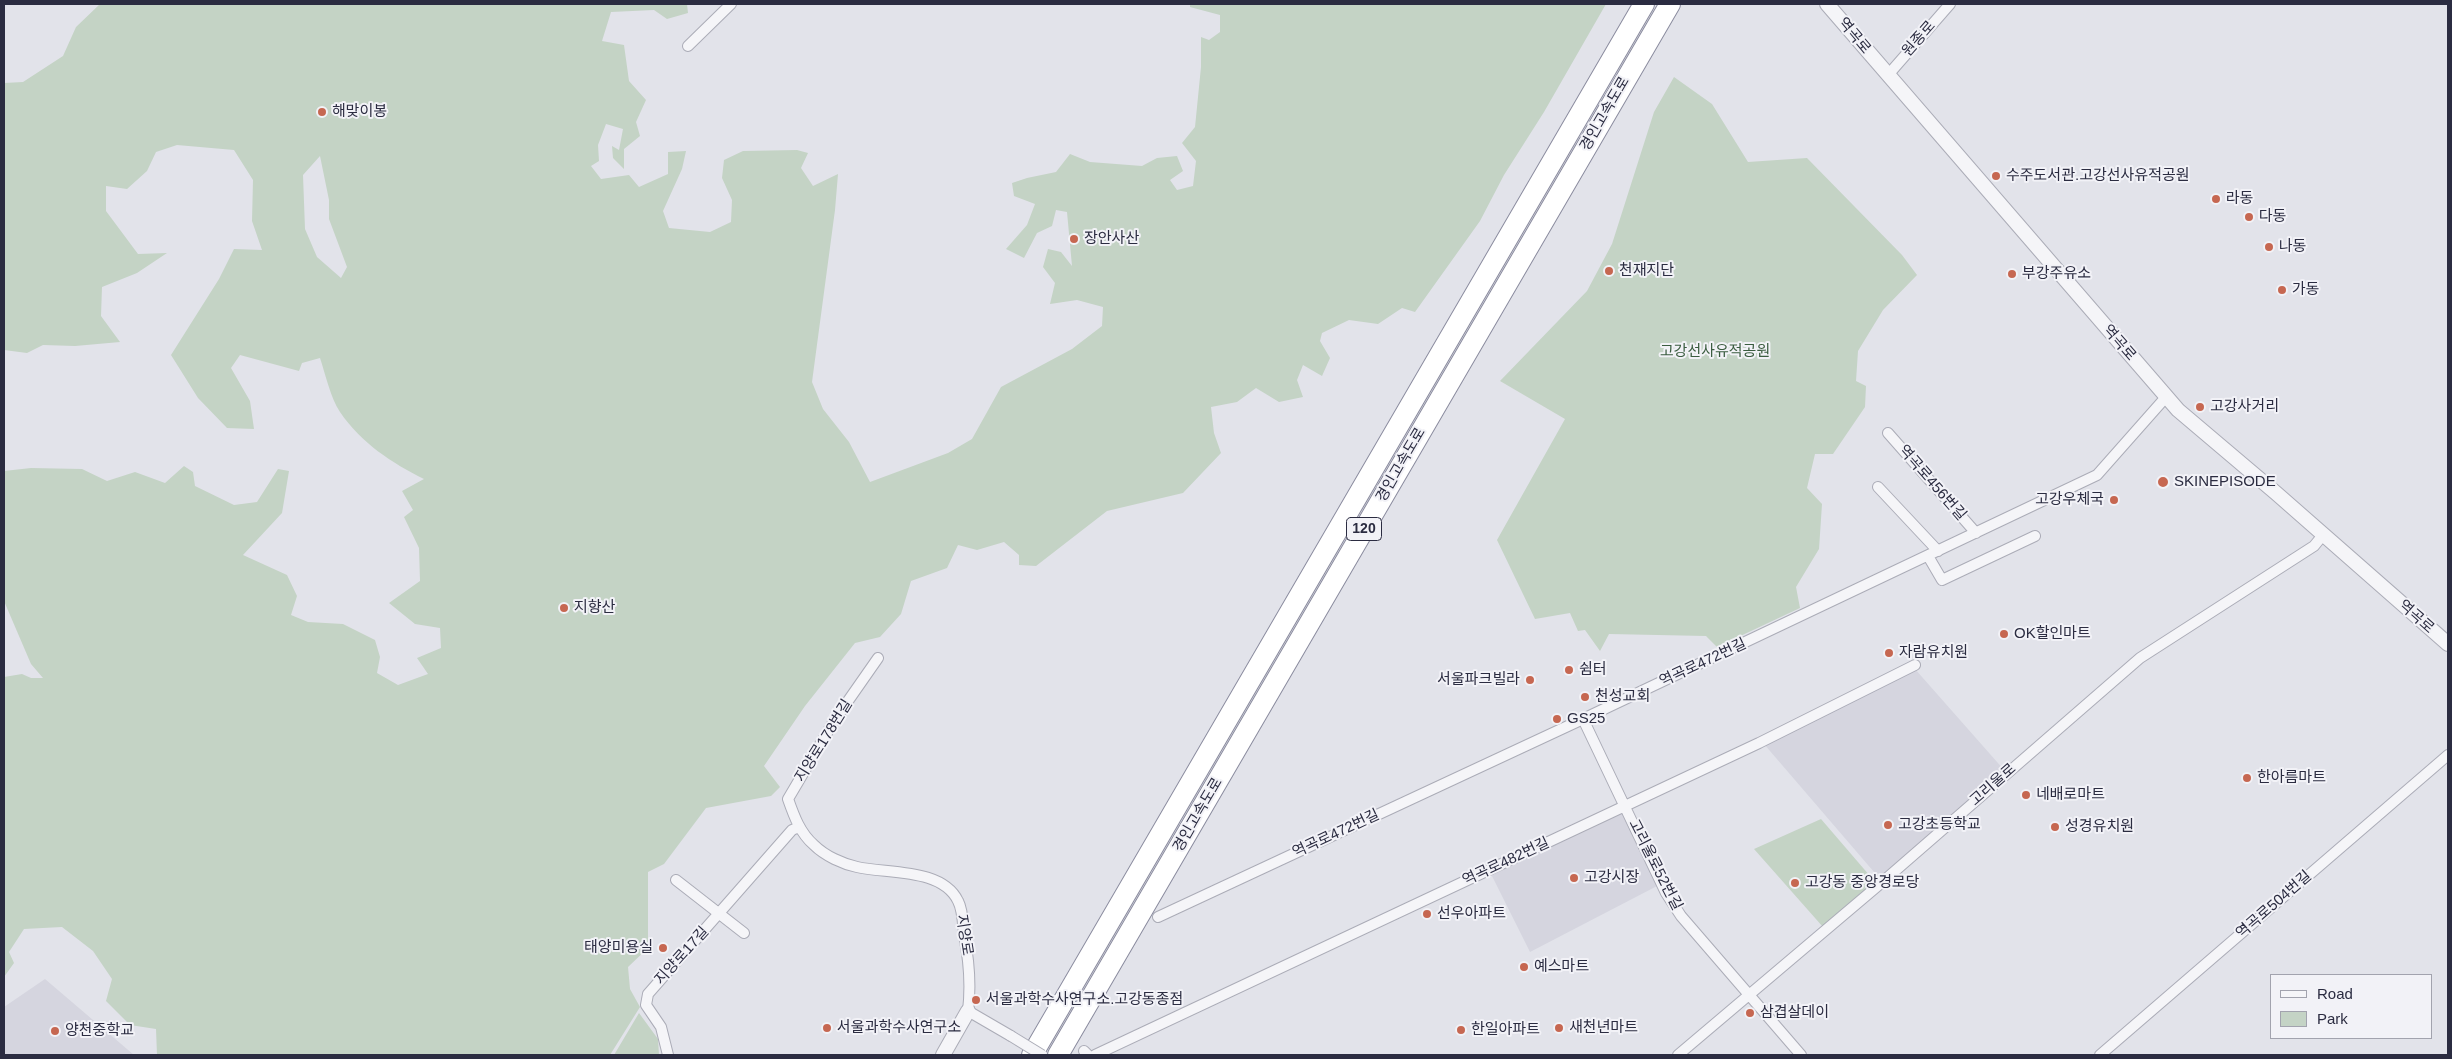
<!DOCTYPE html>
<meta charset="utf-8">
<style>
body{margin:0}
#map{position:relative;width:2452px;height:1059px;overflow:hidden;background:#e2e3ea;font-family:Helvetica,sans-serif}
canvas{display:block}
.frame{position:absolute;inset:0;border:5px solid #2b2c41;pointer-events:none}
.legend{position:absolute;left:2270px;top:974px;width:162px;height:65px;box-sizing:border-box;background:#f2f2f7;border:1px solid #a2a3ae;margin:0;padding:6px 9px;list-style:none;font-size:15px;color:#2b2c41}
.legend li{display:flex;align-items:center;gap:10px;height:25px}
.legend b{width:25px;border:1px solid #a2a3ae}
</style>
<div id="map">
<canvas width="2452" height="1059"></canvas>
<div class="frame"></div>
<ul class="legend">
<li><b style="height:6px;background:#f5f5f8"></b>Road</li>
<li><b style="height:14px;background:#c4d3c5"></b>Park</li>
</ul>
</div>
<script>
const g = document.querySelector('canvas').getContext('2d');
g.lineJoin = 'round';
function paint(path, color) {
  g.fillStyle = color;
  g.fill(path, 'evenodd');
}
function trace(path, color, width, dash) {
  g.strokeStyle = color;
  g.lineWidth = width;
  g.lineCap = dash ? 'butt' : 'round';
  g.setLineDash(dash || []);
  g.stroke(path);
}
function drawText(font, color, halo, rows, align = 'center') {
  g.font = font + ' Helvetica,"Noto Sans KR",sans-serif';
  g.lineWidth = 4;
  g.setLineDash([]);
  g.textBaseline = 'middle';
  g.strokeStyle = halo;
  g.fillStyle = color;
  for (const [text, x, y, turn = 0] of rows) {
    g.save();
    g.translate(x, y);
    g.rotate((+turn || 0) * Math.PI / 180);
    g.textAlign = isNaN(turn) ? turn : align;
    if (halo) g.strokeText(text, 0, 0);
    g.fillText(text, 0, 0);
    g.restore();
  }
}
const built = new Path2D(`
 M1915,669L2005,771L1880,879L1764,744Z
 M1623,809L1659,885L1530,952L1490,872Z
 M45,979L134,1055H4V1007Z`);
const green = new Path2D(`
 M100,4H687L688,13L667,19L654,10L611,12L602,41L624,45L629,81L646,100L636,122L640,136L624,149V169L613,158L612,146L619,150L623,129L606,124L598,145L599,161L591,166L601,179L629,175L639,187L668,174V152L686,151L682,169L663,211L669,228L710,232L731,222L732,200L722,178L724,160L743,151L797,150L808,153L801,168L813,186L838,174L835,210L812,382L823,409L849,442L870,482L948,453L972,439L1001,387L1072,349L1102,326L1103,307L1077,300L1050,304L1055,283L1043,267L1048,249L1061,252L1072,266L1067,212L1056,210L1052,226L1037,233L1024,258L1006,249L1027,225L1035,204L1014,196L1012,183L1027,178L1056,172L1070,154L1090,162L1142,166L1157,158L1177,156L1183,171L1170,180L1177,190L1193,186L1196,161L1182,143L1195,127L1201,67V37L1209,40L1220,32V15L1190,7V4H1606L1544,112L1504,175L1480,221L1415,312L1402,308L1378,324L1349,320L1322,333L1320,341L1330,358L1322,376L1303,365L1297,380L1303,397L1279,402L1256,388L1237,402L1211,407L1214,433L1221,453L1183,493L1107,511L1036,566L1019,565V555L1004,542L977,550L958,545L947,568L911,581L901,614L880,637L855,643L805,706L764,766L780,787L771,796L706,808L664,864L648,872V948L628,967L630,989L640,1007L610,1055H157L156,1029L130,1025L106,1001L112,979L93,951L62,927L24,929L9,952L14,963L4,977V677L22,674L31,678H43L31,664L4,601V471L31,468L82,469L107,481L135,472L165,483L184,466L193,472L195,486L234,505L257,502L278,469L289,471L282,513L243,555L287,575L297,596L291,615L308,622L343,624L375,640L380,657L377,673L398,685L428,674L417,658L441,648L440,628L415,624L389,603L420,581L419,548L404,517L413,510L402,491L424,479C392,463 361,443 340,412C331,399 325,373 320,358L302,363L299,371L240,355L231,368L250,401L254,429L227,428L198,398L171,355L219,279L234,249L262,250L252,221L253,180L234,150L177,145L156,152L147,171L127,189L106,186V211L138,254L167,253L137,273L102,287L101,316L120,342L75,346L43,345L27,353L4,350V83L23,82L63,56L76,27ZM320,156L329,200V219L347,267L341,278L317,257L305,229L303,175Z
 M1674,77L1712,104L1748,162L1807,158L1902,255L1917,275L1883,310L1858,351L1856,381L1866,386L1865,407L1833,454H1815L1807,488L1822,504L1819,549L1796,587L1800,608L1717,647L1706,636L1609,634L1600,651L1585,630L1578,631L1570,613L1535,619L1497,540L1565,419L1500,381L1587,291L1612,244L1654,112Z
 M1821,819L1876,883L1823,927L1754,849Z
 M639,1013L658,1039L659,1055H614Z`);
const minor = new Path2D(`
 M688,46L731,4
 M1888,75L1950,4
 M1888,433L1976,533
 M1878,487L1938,551
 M1928,556L1942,580L2035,536
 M878,658L834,721L788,799C794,816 800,833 814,845C825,856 843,864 857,867C888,874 942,868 958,901C963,910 963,925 964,935C969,960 971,986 968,1011L1011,1036
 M1583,719L1666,893L1681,916L1801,1055
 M676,880L744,933
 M1158,917L1583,719L2097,475L2166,397
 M1084,1051L1088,1055
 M668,1055L661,1027L646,1005L648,994L792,830L799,827
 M1095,1055L1759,743L1915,665
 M1678,1055L1880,884L2140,658L2314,546L2323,535
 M2100,1055L2448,755`);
const tertiary = new Path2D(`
 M1827,4L2178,410L2276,493L2448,644
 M943,1055L968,1011`);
const motorway = new Path2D(`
 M1032,1055L1644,4
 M1058,1055L1670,4`);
const minorBridge = new Path2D(`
 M1011,1036L1042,1055`);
const markers = [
 [322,112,5,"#c66751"],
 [1996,176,5,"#c66751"],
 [2216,199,5,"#c66751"],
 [2249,217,5,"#c66751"],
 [1074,239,5,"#c66751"],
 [2269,247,5,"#c66751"],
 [1609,271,5,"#c66751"],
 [2012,274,5,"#c66751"],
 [2282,290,5,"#c66751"],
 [2200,407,5,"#c66751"],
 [2163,482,6,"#c66751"],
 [2114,500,5,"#c66751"],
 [564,608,5,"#c66751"],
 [2004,634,5,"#c66751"],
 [1889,653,5,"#c66751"],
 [1569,670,5,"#c66751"],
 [1530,680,5,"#c66751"],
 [1585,697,5,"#c66751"],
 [1557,719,5,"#c66751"],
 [2247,778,5,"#c66751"],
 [2026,795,5,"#c66751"],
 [1888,825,5,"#c66751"],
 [2055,827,5,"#c66751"],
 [1574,878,5,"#c66751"],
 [1795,883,5,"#c66751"],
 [1427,914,5,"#c66751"],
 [663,948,5,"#c66751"],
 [1524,967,5,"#c66751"],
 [976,1000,5,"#c66751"],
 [1750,1013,5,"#c66751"],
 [827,1028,5,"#c66751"],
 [1559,1028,5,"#c66751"],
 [1461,1030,5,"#c66751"],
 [55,1031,5,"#c66751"]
];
const shields = [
 [1364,529,35]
];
const shieldNames = [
 ["120",1364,529]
];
const streetNames = [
 ["역곡로",1854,36,50],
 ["원종로",1919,39,-49],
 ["경인고속도로",1605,114,-60],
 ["역곡로",2119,343,49],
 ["경인고속도로",1401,465,-60],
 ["역곡로456번길",1932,483,49],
 ["역곡로",2416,617,41],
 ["역곡로472번길",1703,663,-25],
 ["지양로178번길",824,741,-58],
 ["고리울로",1993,785,-41],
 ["경인고속도로",1198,815,-60],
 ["역곡로472번길",1336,834,-25],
 ["역곡로482번길",1506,862,-25],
 ["고리울로52번길",1655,865,63],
 ["역곡로504번길",2274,905,-41],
 ["지양로",964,935,81],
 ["지양로17길",682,956,-48]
];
const poiNames = [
 ["해맞이봉",332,112],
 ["수주도서관.고강선사유적공원",2006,176],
 ["라동",2226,199],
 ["다동",2259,217],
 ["장안사산",1084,239],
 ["나동",2279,247],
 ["천재지단",1619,271],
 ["부강주유소",2022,274],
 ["가동",2292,290],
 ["고강사거리",2210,407],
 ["SKINEPISODE",2174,482],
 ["고강우체국",2104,500,"right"],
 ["지향산",574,608],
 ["OK할인마트",2014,634],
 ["자람유치원",1899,653],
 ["쉼터",1579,670],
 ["서울파크빌라",1520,680,"right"],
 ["천성교회",1595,697],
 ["GS25",1567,719],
 ["한아름마트",2257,778],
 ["네배로마트",2036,795],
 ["고강초등학교",1898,825],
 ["성경유치원",2065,827],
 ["고강시장",1584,878],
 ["고강동 중앙경로당",1805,883],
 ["선우아파트",1437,914],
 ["태양미용실",653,948,"right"],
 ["예스마트",1534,967],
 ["서울과학수사연구소.고강동종점",986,1000],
 ["삼겹살데이",1760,1013],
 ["서울과학수사연구소",837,1028],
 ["새천년마트",1569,1028],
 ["한일아파트",1471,1030],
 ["양천중학교",65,1031]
];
const parkNames = [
 ["고강선사유적공원",1715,352]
];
paint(built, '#d5d5df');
paint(green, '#c4d3c5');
trace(minor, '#abacb7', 12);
trace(tertiary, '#abacb7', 16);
trace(motorway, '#8b8c9f', 22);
trace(minor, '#f5f5f8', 10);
trace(tertiary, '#f5f5f8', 14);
trace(motorway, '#fff', 20);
trace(minorBridge, '#abacb7', 12, []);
trace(minorBridge, '#f5f5f8', 10);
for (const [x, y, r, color] of markers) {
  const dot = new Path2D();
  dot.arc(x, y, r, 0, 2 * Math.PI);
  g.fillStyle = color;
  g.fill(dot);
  trace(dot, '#f2f2f7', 2);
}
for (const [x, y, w] of shields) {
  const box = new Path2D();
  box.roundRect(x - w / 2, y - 11.5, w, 23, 4);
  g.fillStyle = '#f2f2f7';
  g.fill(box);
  trace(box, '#2b2c41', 1);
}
drawText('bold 14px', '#2b2c41', null, shieldNames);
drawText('15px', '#2b2c41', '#f2f2f7', streetNames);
drawText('15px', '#2b2c41', '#f2f2f7', poiNames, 'left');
drawText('15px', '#3a5c3f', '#f2f2f7', parkNames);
</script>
